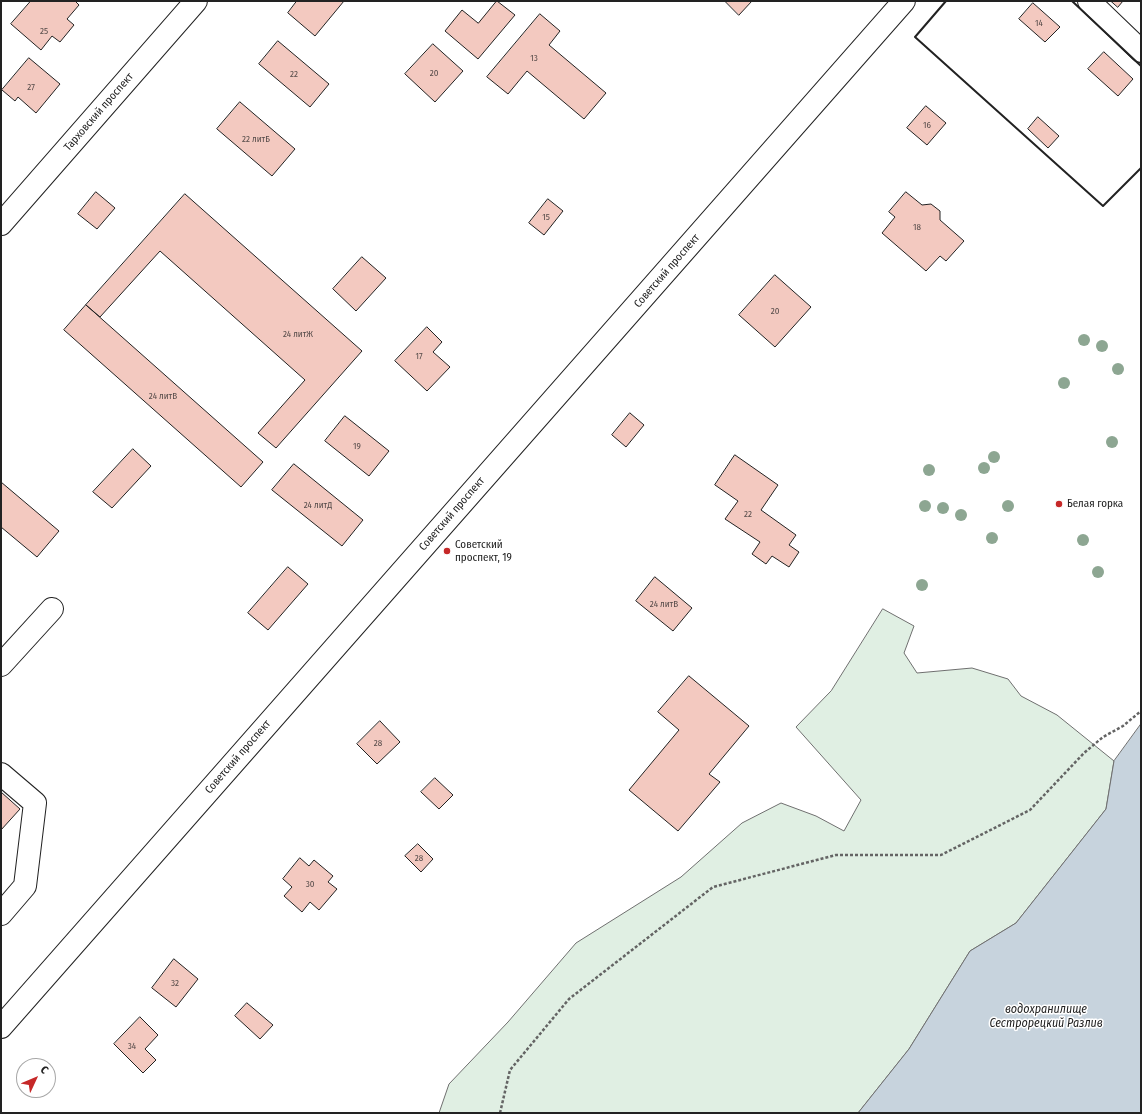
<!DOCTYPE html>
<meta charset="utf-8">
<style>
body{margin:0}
#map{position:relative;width:1142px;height:1114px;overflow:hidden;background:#fff;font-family:"Fira Sans Condensed",sans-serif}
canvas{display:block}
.frame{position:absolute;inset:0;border:2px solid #222;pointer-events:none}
.north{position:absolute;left:16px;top:1058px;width:40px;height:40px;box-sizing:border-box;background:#fff;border:1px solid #a7a7a7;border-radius:50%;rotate:46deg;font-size:11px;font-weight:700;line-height:16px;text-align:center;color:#222}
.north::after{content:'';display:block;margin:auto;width:14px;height:18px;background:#c62828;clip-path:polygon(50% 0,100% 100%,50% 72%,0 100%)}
</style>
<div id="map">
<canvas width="1142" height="1114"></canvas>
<div class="frame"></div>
<div class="north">С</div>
</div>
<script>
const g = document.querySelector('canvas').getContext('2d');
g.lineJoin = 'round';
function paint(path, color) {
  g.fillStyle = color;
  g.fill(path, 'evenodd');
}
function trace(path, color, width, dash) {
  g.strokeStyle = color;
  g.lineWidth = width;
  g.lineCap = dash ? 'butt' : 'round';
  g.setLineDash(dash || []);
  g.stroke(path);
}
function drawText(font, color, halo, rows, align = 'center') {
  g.font = font + ' "Fira Sans Condensed",sans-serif';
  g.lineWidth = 3;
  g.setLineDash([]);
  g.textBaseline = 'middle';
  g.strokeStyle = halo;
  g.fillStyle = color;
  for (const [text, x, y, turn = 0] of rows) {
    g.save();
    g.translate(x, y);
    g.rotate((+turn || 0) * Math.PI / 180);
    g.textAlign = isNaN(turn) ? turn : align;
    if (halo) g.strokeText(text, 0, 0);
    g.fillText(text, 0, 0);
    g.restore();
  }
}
const green = new Path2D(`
 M883,609L914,626L904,653L917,673L972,668L1008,679L1021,696L1057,715L1114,761L1106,809L1016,923L970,951L909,1049L858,1113H439L449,1084L508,1022L576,943L681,877L742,823L781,803L816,816L844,831L861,800L796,727L831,691Z`);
const water = new Path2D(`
 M1141,724V1113H858L909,1049L970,951L1016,923L1106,809L1114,761Z`);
const building = new Path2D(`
 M31,1H75L79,5L67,19L74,25L60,42L52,36L41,50L11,24Z
 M297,1H344L315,36L288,13Z
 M497,1L515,15L478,59L445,31L462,10L478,23Z
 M725,1H752L739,15Z
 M1111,1H1123L1118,7Z
 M1033,3L1060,27L1045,42L1019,19Z
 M540,14L560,31L549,45L606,93L584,119L527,71L508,94L487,77Z
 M278,41L329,84L310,107L259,64Z
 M433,44L463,71L435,102L405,74Z
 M1104,52L1133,79L1118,96L1088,69Z
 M29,58L60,84L36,113L18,97L15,101L2,90Z
 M240,102L295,149L272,176L217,129Z
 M926,106L946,123L927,145L907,128Z
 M1038,117L1059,136L1048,148L1028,129Z
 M96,192L115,208L97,229L78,214Z
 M906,192L922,205L931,204L940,211V220L964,241L946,261L940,256L926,271L882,233L895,217L889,212Z
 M185,194L362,351L276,448L258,433L305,380L160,251L100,317L86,305Z
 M548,199L563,211L544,235L529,223Z
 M362,257L386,278L356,311L333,289Z
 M775,275L811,307L775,347L739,315Z
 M86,305L263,462L241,487L64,330Z
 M427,327L442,342L433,352L450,367L427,391L395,361Z
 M630,413L644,425L626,447L612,435Z
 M345,416L389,451L369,476L325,441Z
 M133,449L151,466L112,508L93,492Z
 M735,455L778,485L761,510L796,535L789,545L799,552L789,567L772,556L766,564L752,554L760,542L725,519L738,501L715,485Z
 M294,464L363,520L342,546L272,490Z
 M1,482L59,531L37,557L1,527Z
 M288,567L308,584L268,630L248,613Z
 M655,577L692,608L673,631L636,601Z
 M689,676L749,726L709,774L720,782L678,831L629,790L679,730L658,712Z
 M380,721L400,742L377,764L357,744Z
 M435,778L453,795L439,809L421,792Z
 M1,792L20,809L1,830Z
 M418,844L433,859L421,872L405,856Z
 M300,858L309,866L314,860L333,876L328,882L337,889L319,910L310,902L302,912L284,896L292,887L283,879Z
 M174,959L198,979L176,1007L152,988Z
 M247,1003L273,1025L260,1039L235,1016Z
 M140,1017L158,1035L145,1049L156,1060L143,1073L114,1044Z`);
const path = new Path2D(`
 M500,1113L510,1070L569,999L713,887L836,855H941L1030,810L1084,753L1103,737L1123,726L1141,711`);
const minor = new Path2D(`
 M1089,1L1141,51
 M1,224L196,1
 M1,665L52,609
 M1,774L35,803L25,886L1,914
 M1,1027L904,1`);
const wall = new Path2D(`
 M946,1L915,37L1103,206L1141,168
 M1072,1L1141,66`);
const trees = [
 [1084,340],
 [1102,346],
 [1118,369],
 [1064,383],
 [1112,442],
 [994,457],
 [984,468],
 [929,470],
 [925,506],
 [1008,506],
 [943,508],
 [961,515],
 [992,538],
 [1083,540],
 [1098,572],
 [922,585]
];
const markers = [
 [1059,504,4,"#c62828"],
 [447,551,4,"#c62828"]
];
const numberNames = [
 ["14",1039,23],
 ["25",44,31],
 ["13",534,58],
 ["20",434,73],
 ["22",294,74],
 ["27",31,87],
 ["16",927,125],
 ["22 литБ",256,139],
 ["15",546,217],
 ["18",917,227],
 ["20",775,311],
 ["24 литЖ",298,334],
 ["17",419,356],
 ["24 литВ",163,396],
 ["19",357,446],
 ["24 литД",318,505],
 ["22",748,514],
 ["24 литВ",664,604],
 ["28",378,743],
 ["28",419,858],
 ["30",310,884],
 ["32",175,983],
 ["34",132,1046]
];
const streetNames = [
 ["Тарховский проспект",99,112,-49],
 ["Советский проспект",667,271,-49],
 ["Советский проспект",452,514,-49],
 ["Советский проспект",238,757,-49]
];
const poiNames = [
 ["Белая горка",1067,504],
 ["Советский",455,545],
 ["проспект, 19",455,558]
];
const waterNames = [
 ["водохранилище",1046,1010],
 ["Сестрорецкий Разлив",1046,1024]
];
paint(green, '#e0efe3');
trace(green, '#6f6f6f', 1);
paint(water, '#c7d3dd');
trace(water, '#6f6f6f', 1);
paint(building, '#f3c9c0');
trace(building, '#222', 1);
trace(minor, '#222', 24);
trace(path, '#646464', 2.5, [3, 2]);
trace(minor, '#fff', 22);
trace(wall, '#222', 2);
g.fillStyle = '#8da692';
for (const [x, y] of trees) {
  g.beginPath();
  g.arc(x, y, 6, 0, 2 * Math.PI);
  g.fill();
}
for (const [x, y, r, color] of markers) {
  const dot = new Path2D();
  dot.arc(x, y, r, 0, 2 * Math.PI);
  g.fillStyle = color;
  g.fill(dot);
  trace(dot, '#fff', 1.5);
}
drawText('9px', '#564c4a', null, numberNames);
drawText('11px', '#222', '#fff', streetNames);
drawText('11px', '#222', '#fff', poiNames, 'left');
drawText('italic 12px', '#222', '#fff', waterNames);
</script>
